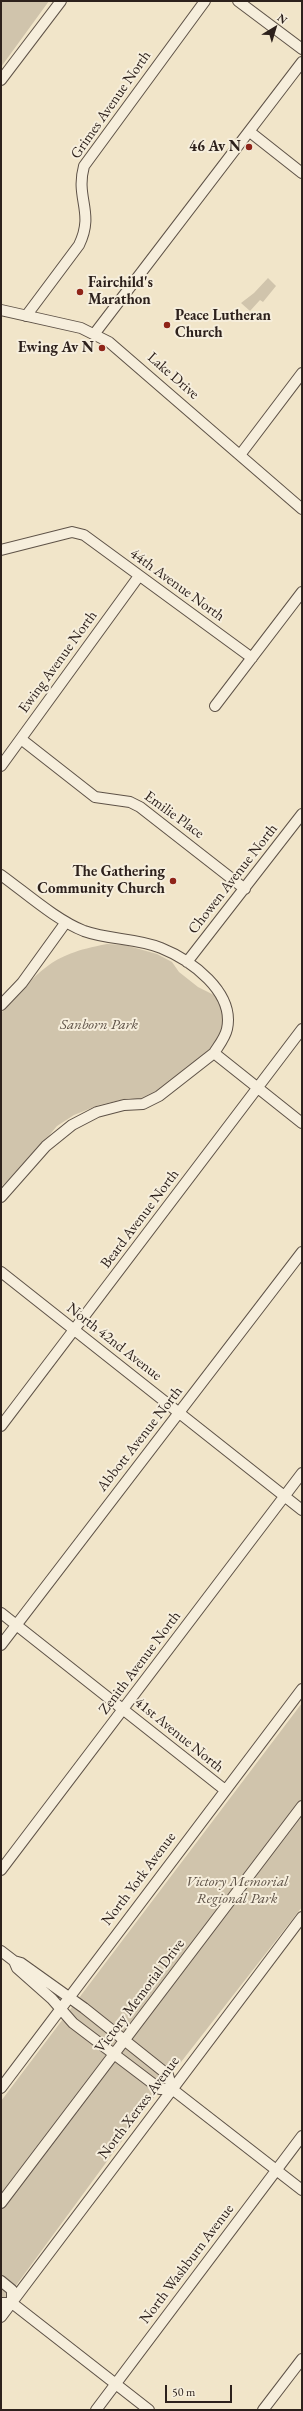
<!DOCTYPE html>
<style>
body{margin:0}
#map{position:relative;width:303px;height:2411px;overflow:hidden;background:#f1e5c9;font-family:"EB Garamond",serif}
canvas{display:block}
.frame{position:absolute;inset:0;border:2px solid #2d211c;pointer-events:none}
.north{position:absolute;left:255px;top:8px;width:40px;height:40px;-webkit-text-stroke:3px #f6eedc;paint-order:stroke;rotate:38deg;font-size:11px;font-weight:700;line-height:16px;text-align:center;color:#2d211c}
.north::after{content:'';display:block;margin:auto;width:14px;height:18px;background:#2d211c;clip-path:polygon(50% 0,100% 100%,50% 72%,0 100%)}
.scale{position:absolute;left:165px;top:2385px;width:67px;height:18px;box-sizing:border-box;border:2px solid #2d211c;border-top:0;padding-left:5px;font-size:12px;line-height:14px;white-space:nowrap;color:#2d211c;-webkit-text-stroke:3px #f6eedc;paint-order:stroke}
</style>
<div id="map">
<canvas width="303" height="2411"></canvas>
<div class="frame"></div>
<div class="north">N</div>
<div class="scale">50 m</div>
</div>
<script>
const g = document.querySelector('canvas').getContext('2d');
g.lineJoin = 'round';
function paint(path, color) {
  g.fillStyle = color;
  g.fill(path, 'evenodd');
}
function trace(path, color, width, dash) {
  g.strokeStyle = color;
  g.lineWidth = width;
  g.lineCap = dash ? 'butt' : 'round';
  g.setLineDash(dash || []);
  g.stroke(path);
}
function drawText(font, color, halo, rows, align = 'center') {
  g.font = font + ' "EB Garamond",serif';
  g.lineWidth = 4;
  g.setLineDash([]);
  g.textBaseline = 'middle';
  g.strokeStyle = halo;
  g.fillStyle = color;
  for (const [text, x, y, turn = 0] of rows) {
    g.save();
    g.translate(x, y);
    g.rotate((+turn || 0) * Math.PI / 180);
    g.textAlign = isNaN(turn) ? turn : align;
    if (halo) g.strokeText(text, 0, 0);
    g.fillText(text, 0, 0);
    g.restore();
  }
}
const green = new Path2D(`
 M1,1H49L1,67Z
 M268,278L276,286L263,302L260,300L250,311L241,303L254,293Z
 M107,944L125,945L157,954L172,962L179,972L198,987L218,997L226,1024L216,1044L207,1053L167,1086L143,1100L129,1098L99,1105L74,1115L57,1126L24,1165L1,1187V1013C41,971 47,955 107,944Z
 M302,1703V1907L160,2089L1,2306V2101Z`);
const minor = new Path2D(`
 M238,1L302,49
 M1,80L61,1
 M250,132L302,173
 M1,310L81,328L109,342L302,509
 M26,316L79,245C95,212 75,199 84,166L205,1
 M95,333L302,62
 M240,455L302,373
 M1,550L72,532L84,535L252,658
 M215,706L302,592
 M21,739L95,797L130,802L140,807L245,889
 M1,766L139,576
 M1,875C26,893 56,920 84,931C109,940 137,938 161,948C191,960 235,992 227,1029C225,1038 219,1045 214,1053L302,1123
 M187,962L302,814
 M1,1005L22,983L66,922
 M1,1197L46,1146L72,1125L97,1112L124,1105L143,1104L159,1096L214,1053
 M1,1272L302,1510
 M1,1426L302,1029
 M1,1613L225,1790
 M1,1645L302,1252
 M1,1870L302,1473
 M1,1951L14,1961L21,1963L84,2008L168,2075L172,2089L302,2190
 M14,1961L17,1968L52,1999L73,2023L160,2089H172
 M1,2088L302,1689
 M1,2203L302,1806
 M1,2281L12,2290V2303
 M1,2303H12L149,2410
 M1,2317L302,1917
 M96,2410L302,2136
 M263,2410L302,2359`);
const markers = [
 [249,147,4,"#8f2418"],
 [80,292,4,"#8f2418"],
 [167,325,4,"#8f2418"],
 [102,348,4,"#8f2418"],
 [173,881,4,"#8f2418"]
];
const streetNames = [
 ["Grimes Avenue North",111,105,-55],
 ["Lake Drive",173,376,41],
 ["44th Avenue North",177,585,36],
 ["Ewing Avenue North",58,662,-54],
 ["Emilie Place",174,815,36],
 ["Chowen Avenue North",233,879,-52],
 ["Beard Avenue North",140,1219,-53],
 ["North 42nd Avenue",114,1342,38],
 ["Abbott Avenue North",140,1439,-52],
 ["Zenith Avenue North",140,1663,-53],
 ["41st Avenue North",179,1735,39],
 ["North York Avenue",139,1879,-53],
 ["Victory Memorial Drive",140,1996,-53],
 ["North Xerxes Avenue",139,2108,-53],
 ["North Washburn Avenue",187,2264,-53]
];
const poiNames = [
 ["46 Av N",241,147],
 ["Fairchild's",88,283,"left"],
 ["Marathon",88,300,"left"],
 ["Peace Lutheran",175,316,"left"],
 ["Church",175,333,"left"],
 ["Ewing Av N",94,348],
 ["The Gathering",165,872],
 ["Community Church",165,889]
];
const parkNames = [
 ["Sanborn Park",99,1025],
 ["Victory Memorial",237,1882],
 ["Regional Park",237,1899]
];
paint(green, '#d0c4ac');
trace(minor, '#5e5247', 12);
trace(minor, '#f6eedc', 10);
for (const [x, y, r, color] of markers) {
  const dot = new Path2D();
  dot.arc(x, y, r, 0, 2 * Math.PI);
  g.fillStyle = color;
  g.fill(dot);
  trace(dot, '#f6eedc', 1.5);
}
drawText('15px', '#2d211c', '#f6eedc', streetNames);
drawText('bold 15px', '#2d211c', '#f6eedc', poiNames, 'right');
drawText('italic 15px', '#5e5247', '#f6eedc', parkNames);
</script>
